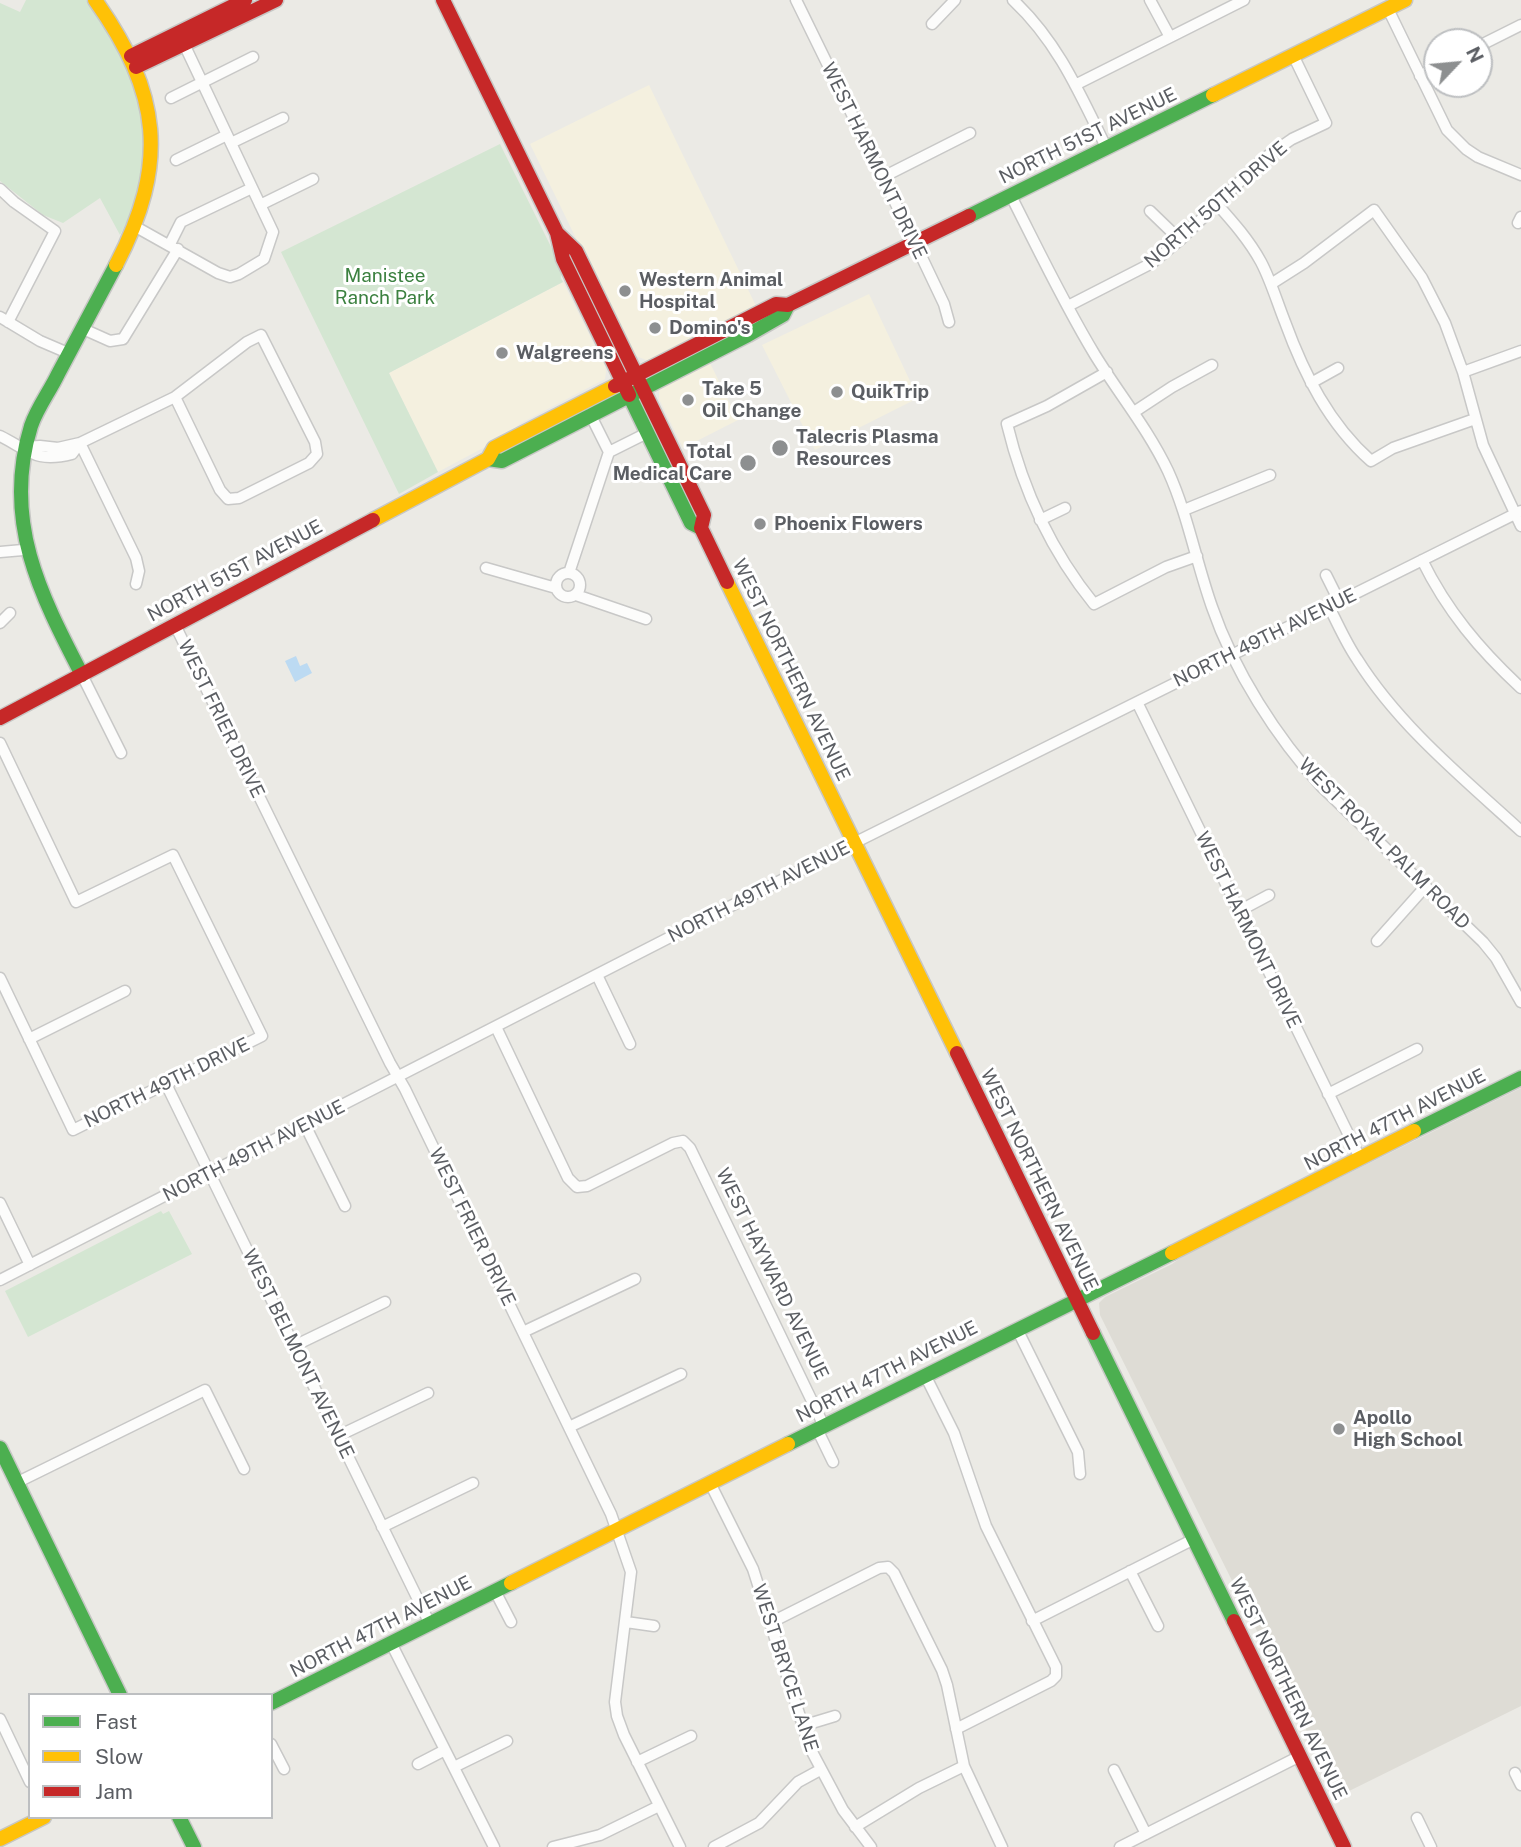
<!DOCTYPE html>
<style>
body{margin:0}
#map{position:relative;width:1521px;height:1847px;overflow:hidden;background:#ebeae5;font-family:"Public Sans",sans-serif}
canvas{display:block}
.legend{position:absolute;left:28px;top:1693px;width:245px;height:126px;box-sizing:border-box;background:#fff;border:2px solid #bdbfc1;margin:0;padding:9px 12px;list-style:none;font-size:21px;color:#5b5e63}
.legend li{display:flex;align-items:center;gap:14px;height:35px}
.legend b{width:35px;border:2px solid #bdbfc1}
.north{position:absolute;left:1423px;top:28px;width:70px;height:70px;box-sizing:border-box;background:#fff;border:2px solid #bdbfc1;border-radius:50%;rotate:64deg;font-size:19px;font-weight:700;line-height:28px;text-align:center;color:#5b5e63}
.north::after{content:'';display:block;margin:auto;width:24px;height:32px;background:#8d8f90;clip-path:polygon(50% 0,100% 100%,50% 72%,0 100%)}
</style>
<div id="map">
<canvas width="1521" height="1847"></canvas>
<ul class="legend">
<li><b style="height:9px;background:#4caf50"></b>Fast</li>
<li><b style="height:9px;background:#ffc107"></b>Slow</li>
<li><b style="height:9px;background:#c62828"></b>Jam</li>
</ul>
<div class="north">N</div>
</div>
<script>
const g = document.querySelector('canvas').getContext('2d');
g.lineJoin = 'round';
function paint(path, color) {
  g.fillStyle = color;
  g.fill(path, 'evenodd');
}
function trace(path, color, width, dash) {
  g.strokeStyle = color;
  g.lineWidth = width;
  g.lineCap = dash ? 'butt' : 'round';
  g.setLineDash(dash || []);
  g.stroke(path);
}
function drawText(font, color, halo, rows, align = 'center') {
  g.font = font + ' "Public Sans",sans-serif';
  g.lineWidth = 6;
  g.setLineDash([]);
  g.textBaseline = 'middle';
  g.strokeStyle = halo;
  g.fillStyle = color;
  for (const [text, x, y, turn = 0] of rows) {
    g.save();
    g.translate(x, y);
    g.rotate((+turn || 0) * Math.PI / 180);
    g.textAlign = isNaN(turn) ? turn : align;
    if (halo) g.strokeText(text, 0, 0);
    g.fillText(text, 0, 0);
    g.restore();
  }
}
const commercial = new Path2D(`
 M649,85L757,308L654,359L646,360L636,356L630,349L530,144Z
 M563,282L605,366L606,372L605,379L521,423L502,438L438,472L389,373Z
 M869,294L918,398L815,450L762,345Z
 M709,361L738,420L683,448L659,399V391L661,387Z`);
const education = new Path2D(`
 M1521,1088V1706L1339,1796L1100,1315L1099,1303L1105,1297L1172,1264L1186,1254Z`);
const green = new Path2D(`
 M26,0H86C130,56 164,135 135,206C131,216 125,225 120,235L100,198L63,223L43,215L0,181V3L20,12Z
 M500,144L562,269L561,278L563,282L389,373L438,472L399,494L281,252Z
 M161,1211L163,1214L169,1211L192,1254L28,1337L5,1291Z`);
const water = new Path2D(`
 M296,656L300,666L307,663L312,673L295,682L285,661Z`);
const street = new Path2D(`
 M796,0L915,243L944,304L949,322
 M1013,0C1058,42 1080,94 1107,149
 M1150,0L1170,37
 M1388,9L1447,130L1466,149L1478,157L1521,175
 M932,24L955,0
 M1479,46L1521,25
 M1420,76L1437,67
 M1075,85L1244,0
 M171,98L253,57
 M231,143L283,118
 M176,160L227,135
 M883,177L970,133
 M0,189L14,202L55,231L8,322
 M1011,196C1038,249 1064,304 1095,355C1119,394 1148,429 1168,471C1188,515 1196,562 1212,607C1234,671 1277,738 1322,787L1483,942L1496,958L1521,1002
 M1216,203C1233,222 1249,240 1261,262C1271,281 1277,302 1285,322C1304,374 1329,424 1371,461L1393,448L1475,419
 M260,205L313,179
 M1150,211L1180,240
 M1518,223L1521,217
 M136,227L218,273L230,277L239,274L264,259L273,232L184,44
 M170,244L181,222L252,188
 M1271,284L1304,263L1374,210L1422,278L1445,323L1463,372L1483,445L1521,526
 M1068,306L1152,263L1180,240L1263,159L1292,139L1326,123L1293,55
 M0,317L40,341L68,353
 M81,328L110,341L123,339L178,249
 M1107,372L1047,406L1007,424C1023,490 1051,551 1094,604L1166,567L1197,556
 M1463,372L1521,351
 M1311,383L1338,368
 M1134,412L1172,387L1212,365
 M0,436C30,451 36,463 72,454L80,443
 M80,443L136,558L139,571L136,584
 M23,447L40,446L58,448L80,443L175,397L247,342L261,335L315,442L317,454L309,463L239,498L228,499L220,490L175,397
 M609,452L647,433
 M1184,510L1270,475
 M1040,520L1065,508
 M0,552L23,550
 M1422,560C1447,611 1480,650 1521,688
 M486,568L556,588
 M556 585a12 12 0 1 1 24 0a12 12 0 1 1-24 0Z
 M569,573L609,452L590,414
 M1326,575L1339,601
 M576,595L646,619
 M1329,607C1338,624 1346,643 1357,659C1399,726 1463,778 1521,831
 M0,623L10,613
 M175,625L390,1063L405,1089L611,1514L631,1572L615,1702L617,1716L624,1735L680,1847
 M82,675L121,753
 M1137,702L1360,1158
 M0,743L76,902L173,855L262,1036L73,1130L0,978
 M1239,911L1269,895
 M1377,941L1426,886
 M597,975L630,1044
 M496,1027L568,1178L577,1187L587,1186L673,1143L683,1141L690,1148L824,1426
 M29,1039L125,991
 M166,1084L430,1624
 M1328,1094L1417,1049
 M305,1125L345,1206
 M0,1203L30,1265
 M0,1280L854,843L1521,511
 M1017,1329L1078,1452L1080,1474
 M523,1332L635,1279
 M294,1346L385,1302
 M925,1375L954,1433L986,1526L1056,1667V1676L1051,1681L956,1729
 M569,1427L681,1374
 M817,1429L833,1462
 M338,1436L428,1393
 M18,1482L205,1390L244,1469
 M710,1483L753,1569L810,1748L843,1810L871,1847
 M382,1527L473,1483
 M1130,1571L1158,1626
 M495,1591L511,1622
 M1032,1621L1194,1539
 M626,1622L654,1626
 M770,1623L879,1568L888,1567L894,1573L942,1670L947,1685L964,1766L1002,1847
 M391,1643L494,1847
 M0,1719L30,1782
 M802,1726L835,1716
 M271,1744L284,1769
 M637,1762L691,1736
 M418,1764L445,1750
 M454,1767L507,1741
 M1114,1770L1146,1834
 M1515,1773L1521,1785
 M1417,1818L1431,1847
 M855,1827L919,1788L964,1766
 M553,1847L600,1835L659,1806
 M714,1847L759,1823L798,1782L820,1770
 M1120,1847L1300,1756`);
const fast = new Path2D(`
 M969,216L1213,95
 M629,395L691,523L701,528
 M488,459L502,461L748,335L783,315L788,305
 M82,675C40,594 2,520 31,426C37,408 50,391 58,374C77,338 97,301 116,265
 M1414,1131L1521,1078
 M1093,1333L1234,1621
 M788,1444L1172,1253
 M0,1448L120,1695
 M271,1703L511,1583
 M179,1817L194,1847`);
const slow = new Path2D(`
 M95,0C161,93 169,163 116,265
 M1213,95L1405,0
 M373,520L488,459L494,448L615,386
 M727,582L957,1053
 M1172,1253L1414,1131
 M511,1583L788,1444
 M0,1839L44,1817`);
const jam = new Path2D(`
 M443,0L557,233L563,259L629,395
 M131,56L245,0
 M136,67L276,0
 M557,233L576,251L704,515L701,528L727,582
 M615,386L776,304L788,305L969,216
 M0,718L373,520
 M957,1053L1093,1333
 M1234,1621L1344,1847`);
const markers = [
 [625,291,7,"#8d8f90"],
 [655,328,7,"#8d8f90"],
 [502,353,7,"#8d8f90"],
 [837,392,7,"#8d8f90"],
 [688,400,7,"#8d8f90"],
 [780,448,9,"#8d8f90"],
 [748,463,9,"#8d8f90"],
 [760,524,7,"#8d8f90"],
 [1339,1429,7,"#8d8f90"]
];
const streetNames = [
 ["NORTH 51ST AVENUE",1088,136,-26],
 ["WEST HARMONT DRIVE",874,161,64],
 ["NORTH 50TH DRIVE",1216,205,-41],
 ["NORTH 51ST AVENUE",235,571,-28],
 ["NORTH 49TH AVENUE",1265,638,-26],
 ["WEST NORTHERN AVENUE",791,670,64],
 ["WEST FRIER DRIVE",221,719,64],
 ["WEST ROYAL PALM ROAD",1384,844,45],
 ["NORTH 49TH AVENUE",759,892,-27],
 ["WEST HARMONT DRIVE",1248,930,64],
 ["NORTH 49TH DRIVE",167,1083,-26],
 ["NORTH 47TH AVENUE",1395,1120,-27],
 ["NORTH 49TH AVENUE",254,1151,-27],
 ["WEST NORTHERN AVENUE",1039,1180,64],
 ["WEST FRIER DRIVE",472,1227,64],
 ["WEST HAYWARD AVENUE",772,1274,64],
 ["WEST BELMONT AVENUE",298,1354,64],
 ["NORTH 47TH AVENUE",887,1372,-27],
 ["NORTH 47TH AVENUE",381,1627,-27],
 ["WEST BRYCE LANE",785,1668,72],
 ["WEST NORTHERN AVENUE",1288,1689,64]
];
const parkNames = [
 ["Manistee",385,276],
 ["Ranch Park",385,298]
];
const poiNames = [
 ["Western Animal",639,280],
 ["Hospital",639,302],
 ["Domino's",669,328],
 ["Walgreens",516,353],
 ["Take 5",702,389],
 ["Oil Change",702,411],
 ["QuikTrip",851,392],
 ["Talecris Plasma",796,437],
 ["Resources",796,459],
 ["Total",732,452,"right"],
 ["Medical Care",732,474,"right"],
 ["Phoenix Flowers",774,524],
 ["Apollo",1353,1418],
 ["High School",1353,1440]
];
paint(commercial, '#f4f0df');
paint(education, '#dedcd5');
paint(green, '#d4e6d2');
paint(water, '#bcdaf2');
trace(street, '#c8c8c7', 13);
trace(fast, '#c7c7c5', 17);
trace(slow, '#c7c7c5', 17);
trace(jam, '#c7c7c5', 17);
trace(street, '#fcfcfb', 10);
trace(fast, '#4caf50', 14);
trace(slow, '#ffc107', 14);
trace(jam, '#c62828', 14);
for (const [x, y, r, color] of markers) {
  const dot = new Path2D();
  dot.arc(x, y, r, 0, 2 * Math.PI);
  g.fillStyle = color;
  g.fill(dot);
  trace(dot, '#fff', 2.5);
}
drawText('19px', '#5b5e63', '#fff', streetNames);
drawText('19px', '#3c8140', '#fff', parkNames);
drawText('bold 19px', '#5b5e63', '#fff', poiNames, 'left');
</script>
